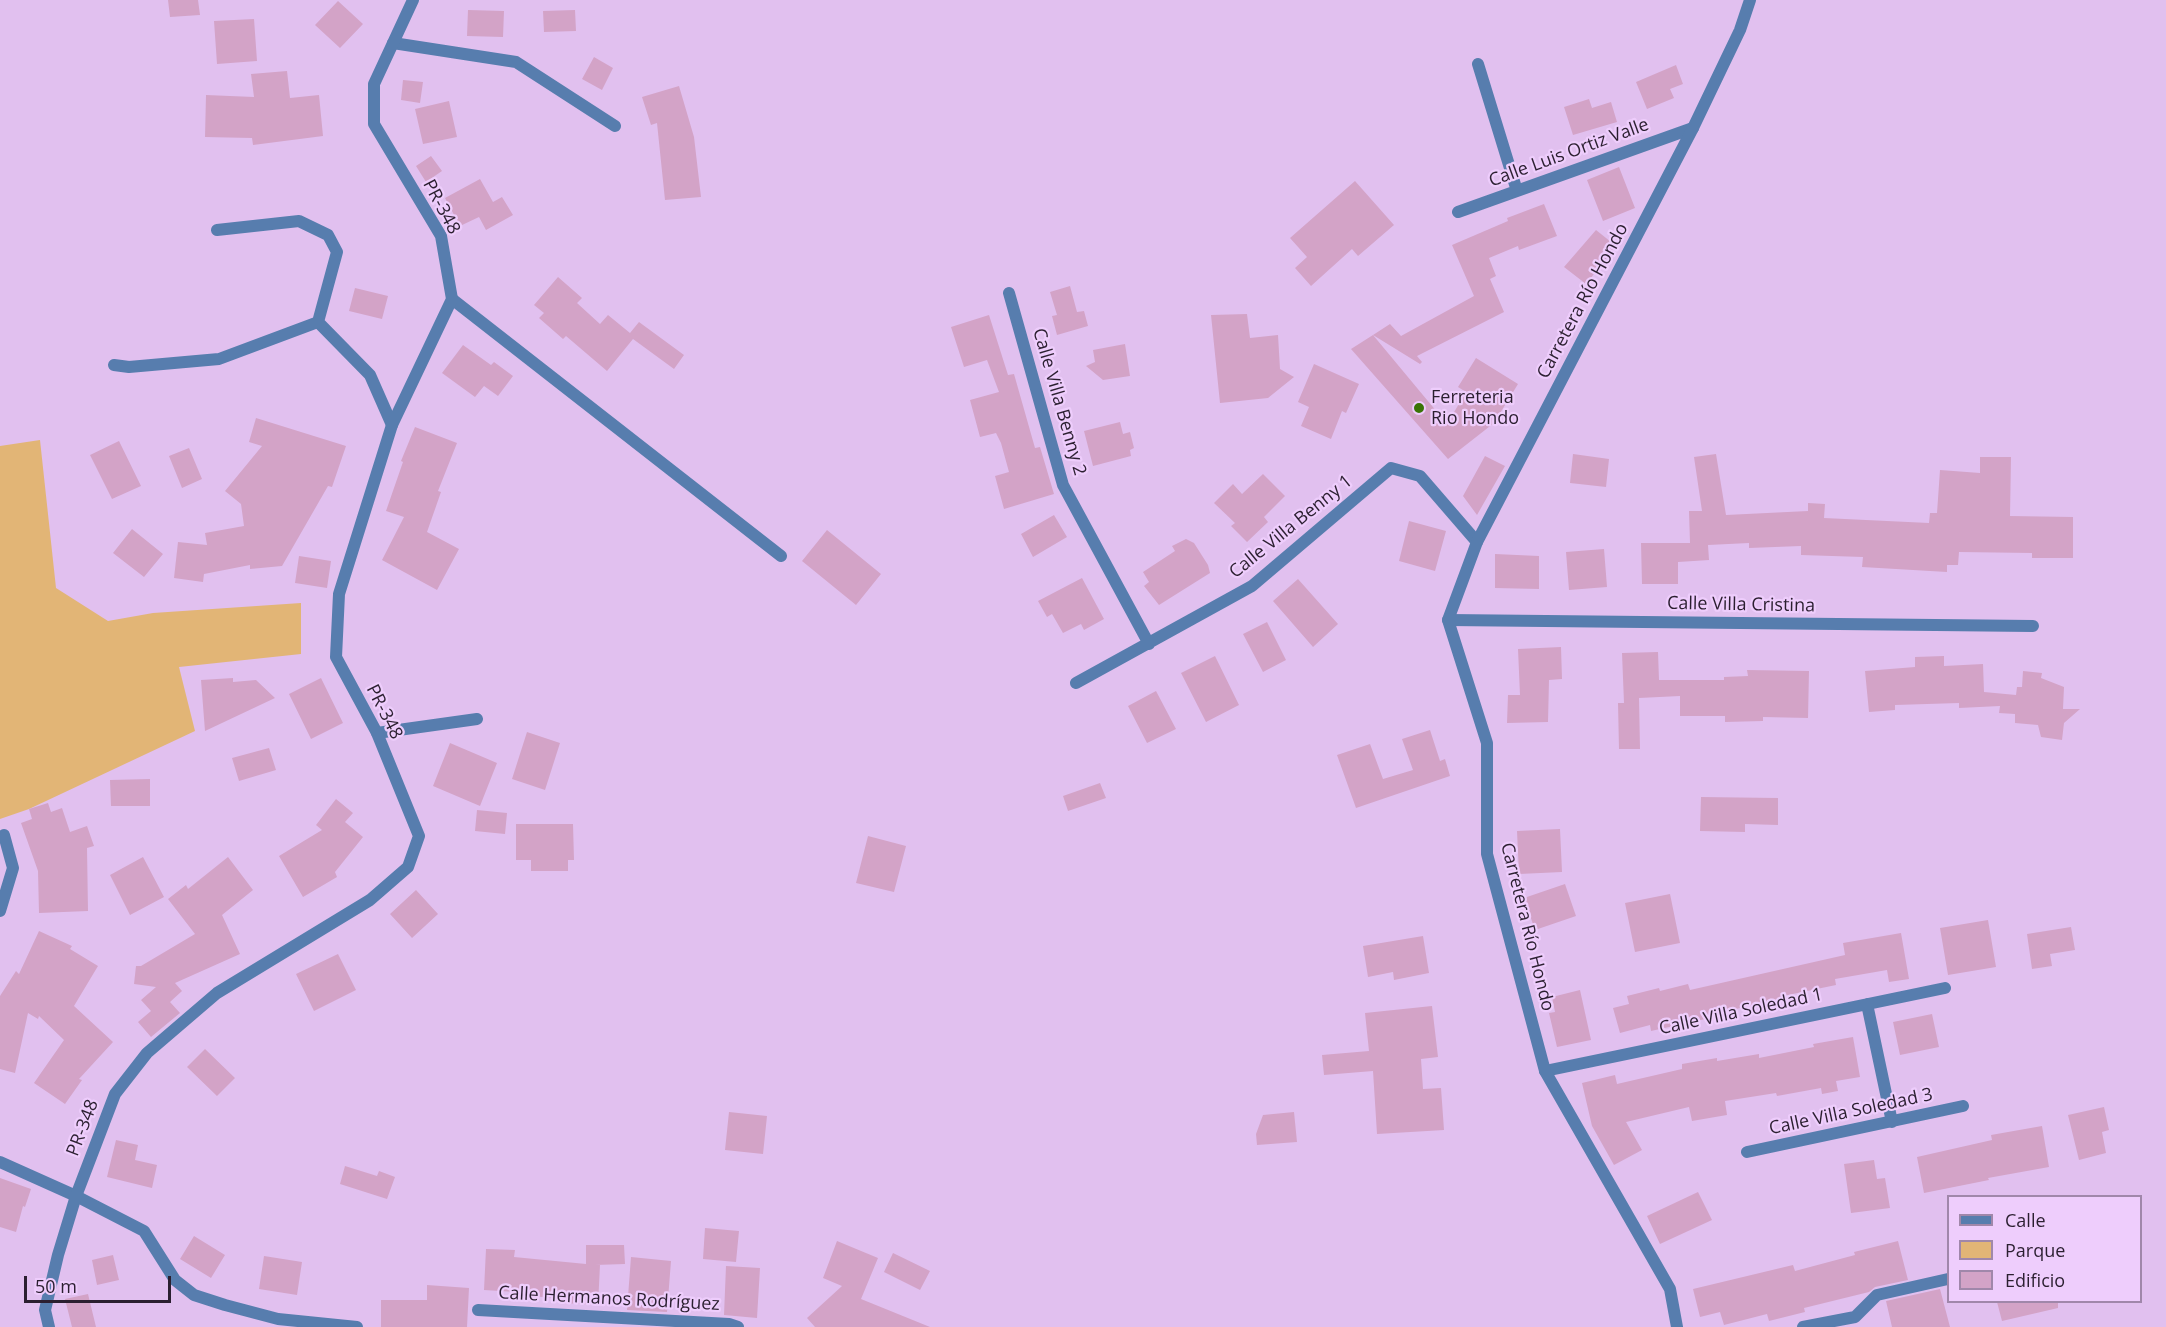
<!DOCTYPE html>
<meta charset="utf-8">
<style>
body{margin:0}
#map{position:relative;width:2166px;height:1327px;overflow:hidden;background:#e1c0ef;font-family:"Open Sans",sans-serif}
canvas{display:block}
.legend{position:absolute;left:1947px;top:1195px;width:195px;height:108px;box-sizing:border-box;background:#eecdfc;border:2px solid #a087aa;margin:0;padding:8px 10px;list-style:none;font-size:18px;color:#2b1f30}
.legend li{display:flex;align-items:center;gap:12px;height:30px}
.legend b{width:30px;border:2px solid #a087aa}
.scale{position:absolute;left:24px;top:1276px;width:147px;height:27px;box-sizing:border-box;border:3px solid #2b1f30;border-top:0;padding-left:8px;font-size:18px;line-height:21px;white-space:nowrap;color:#2b1f30;-webkit-text-stroke:4px #eecdfc;paint-order:stroke}
</style>
<div id="map">
<canvas width="2166" height="1327"></canvas>
<ul class="legend">
<li><b style="height:8px;background:#577dae"></b>Calle</li>
<li><b style="height:16px;background:#e2b576"></b>Parque</li>
<li><b style="height:16px;background:#d3a3c7"></b>Edificio</li>
</ul>
<div class="scale">50 m</div>
</div>
<script>
const g = document.querySelector('canvas').getContext('2d');
g.lineJoin = 'round';
function paint(path, color) {
  g.fillStyle = color;
  g.fill(path, 'evenodd');
}
function trace(path, color, width, dash) {
  g.strokeStyle = color;
  g.lineWidth = width;
  g.lineCap = dash ? 'butt' : 'round';
  g.setLineDash(dash || []);
  g.stroke(path);
}
function drawText(font, color, halo, rows, align = 'center') {
  g.font = font + ' "Open Sans",sans-serif';
  g.lineWidth = 4.5;
  g.setLineDash([]);
  g.textBaseline = 'middle';
  g.strokeStyle = halo;
  g.fillStyle = color;
  for (const [text, x, y, turn = 0] of rows) {
    g.save();
    g.translate(x, y);
    g.rotate((+turn || 0) * Math.PI / 180);
    g.textAlign = isNaN(turn) ? turn : align;
    if (halo) g.strokeText(text, 0, 0);
    g.fillText(text, 0, 0);
    g.restore();
  }
}
const green = new Path2D(`
 M40,440L56,588L108,621L153,613L301,603V654L179,667L195,731L29,809L0,819V446Z`);
const building = new Path2D(`
 M168,0H198L200,15L170,17Z
 M338,1L363,24L340,48L315,25Z
 M468,10L504,11L503,37L467,36Z
 M575,10L576,31L544,32L543,11Z
 M254,19L257,61L217,64L214,21Z
 M594,57L613,68L602,90L582,79Z
 M1676,65L1683,84L1670,89L1674,98L1647,109L1636,82Z
 M287,71L290,98L319,95L323,136L253,145L252,138L205,137L206,95L254,97L251,74Z
 M403,80L423,82L420,103L401,100Z
 M679,86L694,137L701,197L665,200L657,123L651,125L642,97Z
 M1589,99L1592,108L1611,102L1617,122L1573,135L1564,107Z
 M449,101L457,137L423,144L415,109Z
 M431,156L442,171L426,182L416,166Z
 M1619,167L1635,208L1603,221L1587,180Z
 M480,179L493,202L502,197L513,215L486,230L479,217L460,226L445,198Z
 M1355,181L1394,225L1358,256L1352,249L1311,286L1295,268L1307,257L1290,238Z
 M1544,204L1557,236L1519,250L1518,246L1489,258L1496,276L1490,279L1504,312L1417,356L1422,362L1420,364L1373,335L1390,324L1401,336L1474,296L1452,245L1508,221L1507,218Z
 M1596,230L1616,246L1586,284L1564,267Z
 M558,277L582,298L577,303L600,324L608,315L630,333L639,322L684,355L674,369L633,339L607,371L566,336L563,339L539,318L544,313L534,305Z
 M1070,286L1077,312L1084,311L1088,326L1057,335L1052,316L1057,315L1050,292Z
 M355,288L388,296L382,319L349,311Z
 M1247,314L1250,338L1278,335L1280,369L1294,377L1268,398L1220,403L1211,315Z
 M989,315L1008,375L1014,374L1035,448L1040,447L1054,494L1004,509L995,476L1009,472L1001,443L996,433L980,437L970,400L999,392L987,360L964,367L951,327Z
 M1373,335L1447,424L1466,392L1458,387L1476,358L1518,384L1494,423L1448,459L1351,349Z
 M1125,344L1130,376L1103,380L1086,366L1095,362L1093,350Z
 M463,345L491,365L494,362L513,376L498,396L484,386L475,397L442,373Z
 M1314,364L1359,384L1346,413L1342,411L1331,439L1301,426L1309,407L1298,402Z
 M256,418L346,446L332,487L328,486L282,566L250,569V565L204,574L203,582L174,578L178,542L207,545L205,533L244,526L241,504L225,491L262,446L249,442Z
 M1120,422L1123,434L1130,432L1134,448L1130,450L1131,456L1093,466L1084,431Z
 M415,427L457,443L438,491L441,492L427,532L459,549L437,590L382,560L404,517L386,511L403,462L401,461Z
 M119,441L141,486L112,499L90,455Z
 M189,448L202,479L182,488L169,456Z
 M1573,454L1609,459L1606,487L1570,483Z
 M1716,454L1726,515L1808,511V503L1825,504L1824,518L1929,523L1930,513H1937L1940,470L1980,473V457H2011L2010,516L2073,517V558H2032V553L1959,552L1958,565H1947V572L1862,567L1863,557L1801,555V546L1749,548V543L1708,545L1709,560L1678,562V584H1642L1641,543H1690L1689,511H1702L1694,457Z
 M1485,456L1505,466L1477,515L1463,496Z
 M1263,474L1285,496L1264,517L1268,522L1247,542L1231,526L1235,523L1214,503L1233,484L1242,494Z
 M1054,515L1067,537L1033,557L1021,534Z
 M1409,521L1446,531L1435,571L1399,561Z
 M132,529L163,554L144,577L113,553Z
 M827,530L881,574L856,605L802,561Z
 M1186,539L1194,543L1208,565L1210,573L1159,605L1144,586L1149,582L1143,572L1175,551L1172,546Z
 M1604,549L1607,587L1569,590L1566,552Z
 M1495,554L1539,556V589L1495,588Z
 M299,556L331,561L327,588L295,583Z
 M1082,578L1104,619L1084,630L1081,624L1063,633L1052,614L1047,617L1038,601Z
 M1298,579L1338,624L1313,647L1273,601Z
 M1267,622L1286,660L1263,672L1243,634Z
 M1561,647L1562,679L1549,680L1548,722L1507,723L1508,695H1520L1518,649Z
 M1658,652L1659,680H1724V677L1748,676L1747,670L1809,671L1808,718L1763,717V721L1725,722V716H1680V696L1639,698L1640,749H1619L1618,703H1624L1622,653Z
 M1215,656L1239,705L1206,722L1181,673Z
 M1944,656V666L1983,664L1984,692L2016,695L2017,687H2022L2023,671L2042,673L2041,678L2064,687L2063,709H2080L2064,723L2062,740L2041,737L2038,725L2015,723V714L1999,713L2000,706L1959,708V703L1895,705V710L1869,712L1865,671L1915,667V657Z
 M233,678V682L256,680L275,698L205,731L201,680Z
 M321,678L343,723L311,739L289,694Z
 M1156,691L1176,729L1147,743L1128,706Z
 M1430,730L1440,761L1445,759L1450,776L1356,808L1337,755L1370,744L1383,779L1413,770L1402,739Z
 M527,732L560,743L545,790L512,779Z
 M450,743L497,763L480,806L433,786Z
 M269,748L276,770L239,781L232,758Z
 M150,779V806H111L110,780Z
 M1100,783L1106,798L1068,811L1063,796Z
 M1701,797L1778,798V825L1745,824V832L1700,831Z
 M336,799L353,813L345,822L363,837L335,872L337,877L303,897L279,856L322,830L316,825Z
 M48,803L51,812L62,808L70,832L87,826L94,846L87,848L88,911L39,913L38,871L21,823L32,819L29,809Z
 M477,810L507,813L505,834L475,831Z
 M516,824H573L574,860H568V871H531V860H516Z
 M1560,829L1562,872L1519,874L1517,831Z
 M868,836L906,846L894,892L856,883Z
 M143,857L164,897L130,915L110,875Z
 M228,857L253,890L222,915L240,954L175,983L182,991L170,1002L180,1013L151,1037L138,1022L151,1011L141,1000L156,987L134,984L136,966H141L195,934L168,899L186,885L188,889Z
 M1565,884L1576,916L1535,930L1524,898Z
 M416,890L438,914L412,938L390,914Z
 M1670,894L1680,943L1635,952L1625,903Z
 M1988,920L1996,967L1948,975L1940,928Z
 M2071,927L2075,950L2050,954L2052,966L2032,969L2027,934Z
 M39,931L72,946L70,949L98,966L74,1006L113,1042L79,1079L82,1080L65,1104L34,1083L64,1040L39,1016L38,1019L28,1013L15,1073L0,1069V996L16,971L19,974Z
 M1901,933L1909,979L1889,982L1887,970L1835,979L1836,985L1783,996V998L1719,1013V1016L1651,1031L1650,1025L1620,1033L1613,1008L1629,1004L1627,996L1659,988L1660,991L1688,984L1690,990L1845,955L1843,943Z
 M1423,936L1429,973L1394,980L1393,972L1368,977L1363,946Z
 M338,954L356,990L314,1011L296,974Z
 M1580,990L1591,1040L1557,1047L1549,1013L1555,1012L1552,997Z
 M1432,1006L1438,1057L1421,1059L1423,1089L1441,1088L1444,1130L1377,1134L1373,1071L1324,1075L1322,1055L1369,1051L1365,1013Z
 M1932,1014L1939,1047L1900,1055L1893,1022Z
 M1853,1037L1860,1077L1836,1081L1838,1091L1822,1094L1821,1088L1777,1096L1776,1093L1725,1101L1727,1115L1692,1121L1689,1107L1626,1122L1642,1150L1614,1165L1592,1126L1582,1083L1615,1075L1617,1084L1682,1069V1064L1717,1058V1061L1759,1054V1058L1814,1047L1813,1044Z
 M205,1049L235,1078L217,1096L187,1067Z
 M2104,1107L2109,1130L2102,1132L2106,1153L2079,1160L2068,1115Z
 M729,1112L767,1116L763,1154L725,1150Z
 M1294,1112L1297,1142L1257,1145L1256,1134L1263,1115Z
 M2042,1126L2049,1167L1988,1178L1989,1180L1924,1193L1917,1157L1992,1140L1991,1135Z
 M116,1140L138,1145L135,1160L157,1165L152,1188L107,1177Z
 M1874,1160L1877,1179L1885,1178L1890,1208L1851,1213L1844,1164Z
 M345,1166L377,1176L379,1171L395,1177L387,1199L340,1184Z
 M0,1178L31,1189L25,1207L23,1206L16,1232L0,1227Z
 M1698,1192L1712,1220L1660,1244L1647,1216Z
 M705,1228L739,1231L736,1262L703,1259Z
 M194,1236L225,1255L211,1278L180,1259Z
 M837,1241L878,1258L861,1299L930,1327H815L807,1318L842,1286L823,1278Z
 M1898,1241L1908,1280L1875,1287L1869,1292L1804,1308L1805,1312L1769,1321L1767,1314L1724,1325L1720,1312L1700,1317L1693,1289L1793,1265L1795,1271L1855,1255L1854,1252Z
 M586,1245H624L625,1264L595,1265H600L598,1305L563,1303V1299L532,1296V1293L484,1290L486,1249L515,1250L514,1257L586,1264Z
 M893,1253L930,1271L920,1290L884,1272Z
 M113,1255L119,1280L97,1285L92,1260Z
 M264,1256L302,1262L297,1295L259,1289Z
 M631,1257L671,1261L667,1312L627,1310Z
 M726,1266L760,1268L757,1318L724,1315Z
 M427,1285L469,1288L467,1327H381V1300H427Z
 M1940,1289L1950,1327H1892L1886,1301Z
 M88,1294L96,1327H72L65,1299Z
 M1997,1302H2058V1308L2002,1321Z`);
const minor = new Path2D(`
 M393,43L516,62L615,126
 M1478,64L1517,191
 M1458,212L1693,128
 M1009,293L1063,485L1149,644
 M452,299L781,556
 M318,322L370,375L392,425
 M114,365L129,367L219,359L318,322L337,252L328,235L299,221L217,230
 M1448,620L2033,626
 M1076,683L1252,586L1391,468L1420,476L1477,542
 M377,733L477,719
 M0,911L13,868L4,835
 M1867,1004L1892,1122
 M1545,1071L1945,988
 M1747,1152L1963,1106
 M0,1162L76,1196L144,1231L175,1280L194,1295L225,1305L278,1319L357,1327
 M478,1310L729,1324L738,1327
 M1803,1327L1855,1317L1877,1295L1948,1279`);
const tertiary = new Path2D(`
 M49,1327L45,1310L58,1255L76,1196L115,1094L147,1053L217,993L370,900L408,867L419,836L377,733L336,657L339,594L392,425L452,299L441,236L374,124V84L413,0
 M1677,1327L1670,1289L1545,1071L1487,854V743L1448,620L1477,542L1693,128L1740,30L1750,0`);
const markers = [
 [1419,408,6,"#3a7406"]
];
const streetNames = [
 ["Calle Luis Ortiz Valle",1569,153,-20],
 ["PR-348",441,207,62],
 ["Carretera Río Hondo",1583,301,-62],
 ["Calle Villa Benny 2",1059,402,74],
 ["Calle Villa Benny 1",1291,527,-39],
 ["Calle Villa Cristina",1741,605,1],
 ["PR-348",384,712,63],
 ["Carretera Río Hondo",1527,927,76],
 ["Calle Villa Soledad 1",1741,1012,-12],
 ["Calle Villa Soledad 3",1851,1112,-12],
 ["PR-348",83,1128,-69],
 ["Calle Hermanos Rodríguez",609,1299,3]
];
const poiNames = [
 ["Ferreteria",1431,398],
 ["Rio Hondo",1431,419]
];
paint(green, '#e2b576');
paint(building, '#d3a3c7');
trace(minor, '#577dae', 12);
trace(tertiary, '#577dae', 12);
for (const [x, y, r, color] of markers) {
  const dot = new Path2D();
  dot.arc(x, y, r, 0, 2 * Math.PI);
  g.fillStyle = color;
  g.fill(dot);
  trace(dot, '#eecdfc', 2);
}
drawText('18px', '#2b1f30', '#eecdfc', streetNames);
drawText('18px', '#2b1f30', '#eecdfc', poiNames, 'left');
</script>
